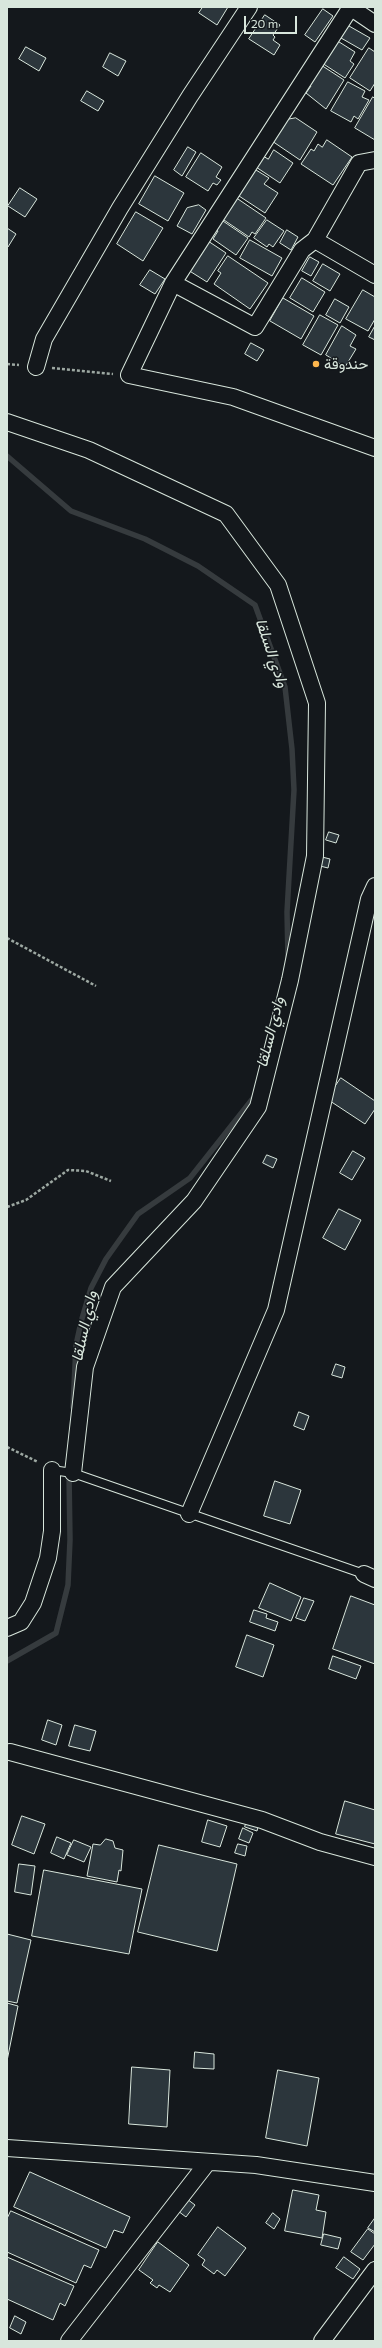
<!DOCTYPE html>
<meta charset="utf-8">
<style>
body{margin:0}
#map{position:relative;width:382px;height:2348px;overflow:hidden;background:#14181c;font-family:Commissioner,sans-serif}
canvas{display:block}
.frame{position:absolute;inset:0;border:8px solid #d8e6dc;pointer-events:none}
.scale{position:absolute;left:244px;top:16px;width:53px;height:18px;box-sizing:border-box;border:2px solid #d8e6dc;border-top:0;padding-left:5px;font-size:12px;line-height:14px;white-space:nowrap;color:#d8e6dc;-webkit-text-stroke:3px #14181c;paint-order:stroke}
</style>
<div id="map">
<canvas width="382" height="2348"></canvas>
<div class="frame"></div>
<div class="scale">20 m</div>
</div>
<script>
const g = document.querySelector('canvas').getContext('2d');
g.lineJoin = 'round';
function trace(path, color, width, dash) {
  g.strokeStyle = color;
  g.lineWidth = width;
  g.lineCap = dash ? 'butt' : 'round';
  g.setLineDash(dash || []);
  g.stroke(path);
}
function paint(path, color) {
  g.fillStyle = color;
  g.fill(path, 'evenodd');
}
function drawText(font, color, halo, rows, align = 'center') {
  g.font = font + ' Commissioner,Vazirmatn,sans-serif';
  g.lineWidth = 3;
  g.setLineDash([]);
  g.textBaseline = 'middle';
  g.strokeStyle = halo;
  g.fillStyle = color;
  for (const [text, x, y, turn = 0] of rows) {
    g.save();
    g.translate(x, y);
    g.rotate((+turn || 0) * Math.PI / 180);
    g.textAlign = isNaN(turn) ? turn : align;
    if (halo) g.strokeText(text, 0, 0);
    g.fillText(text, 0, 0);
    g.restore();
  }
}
const stream = new Path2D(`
 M7,456L71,511L145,539L198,566L255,605L285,687L292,749L294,790L287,912L288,959
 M73,1407L76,1345L81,1322L91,1288L106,1259L138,1214L190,1178L254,1097
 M7,1661L56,1633L68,1585L70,1540L69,1473`);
const building = new Path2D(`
 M203,7H228L217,25L199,13Z
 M323,9L333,16L315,42L305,35Z
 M265,15L280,25L273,35L275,37L273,40L280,45L274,55L249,39Z
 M349,26L370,38L362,50L341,38Z
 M336,40L355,52L350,61L354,64L345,78L322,63Z
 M26,47L46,58L39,71L19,59Z
 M369,48L375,52V83L370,91L350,78Z
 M110,53L126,61L118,76L103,67Z
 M321,65L344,80L326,109L306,93L311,86L308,85Z
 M348,82L365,91L362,97L369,100L358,119L354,116L351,122L331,111Z
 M87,91L104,101L98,111L81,101Z
 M373,97L375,99V140L355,128Z
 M296,118L317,132L300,160L272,141L285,120Z
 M327,140L352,157L333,185L301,164L311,149L314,151L318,144L322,147Z
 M188,147L196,152L182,176L174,170Z
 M274,150L293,163L280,183L256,167L263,156L268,159Z
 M201,153L222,167L216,177L221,180L217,185L213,183L208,191L186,177Z
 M256,170L269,178L264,184L278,193L265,213L239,196Z
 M155,176L184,193L168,221L139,204Z
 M20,188L37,199L25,217L8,206Z
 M235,197L266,218L255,234L252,232L249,237L221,218Z
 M199,205L206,210L192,234L177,226L187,208Z
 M136,212L163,228L143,261L117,244Z
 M220,219L248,238L236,255L213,239L218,231L214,228Z
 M267,220L284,231L273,247L269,244L267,247L254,238Z
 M7,228L16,234L8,247H7Z
 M287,230L298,237L291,250L280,243Z
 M250,240L282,258L272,276L240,258Z
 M208,241L226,253L207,282L188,270Z
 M228,256L268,283L250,309L214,284L221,273L218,271Z
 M310,257L319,262L311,276L302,271Z
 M323,264L340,274L330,291L313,281Z
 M150,270L165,279L155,294L140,285Z
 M302,278L325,292L313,312L290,298Z
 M363,290L375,297V319L368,331L346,319Z
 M283,298L314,316L301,339L270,321Z
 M335,299L349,307L340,323L326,315Z
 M320,315L338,325L321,355L303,345Z
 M342,326L356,335L350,346L356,349L345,367L326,355Z
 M375,326V340L369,337Z
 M251,343L264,350L257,361L245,354Z
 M329,832L339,835L336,843L326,840Z
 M322,857L330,859L328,868L320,866Z
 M341,1078L375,1101V1109L365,1124L327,1099Z
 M353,1151L365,1158L352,1180L340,1173Z
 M267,1155L277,1159L273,1168L263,1163Z
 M339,1209L361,1220L345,1250L323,1238Z
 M336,1364L345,1367L342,1378L332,1375Z
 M299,1412L309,1416L304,1430L294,1426Z
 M275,1481L301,1490L290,1524L264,1516Z
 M270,1583L301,1597L291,1621L259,1608Z
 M351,1596L375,1605V1664L333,1649Z
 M304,1598L314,1601L305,1621L296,1618Z
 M254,1610L267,1614L266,1618L278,1622L275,1631L250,1622Z
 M247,1635L274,1645L263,1677L236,1667Z
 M333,1656L361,1666L356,1679L329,1669Z
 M48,1720L62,1725L56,1745L42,1740Z
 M75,1725L96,1731L90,1751L69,1746Z
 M345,1801L375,1810V1844L336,1834Z
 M22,1816L45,1824L34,1854L12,1845Z
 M208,1820L227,1826L220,1847L202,1842Z
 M247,1820L259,1823L257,1831L245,1827Z
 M243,1828L253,1833L249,1843L239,1839Z
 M57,1837L71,1843L64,1859L51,1853Z
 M106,1839L113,1841L115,1848L123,1850L121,1871L119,1870L117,1882L87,1876L93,1844L100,1845Z
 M74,1840L91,1847L84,1862L67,1855Z
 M238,1844L247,1846L245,1856L235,1853Z
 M159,1845L237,1864L217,1951L138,1932Z
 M19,1864L35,1866L31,1895L15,1892Z
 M44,1870L142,1889L129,1954L32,1936Z
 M7,1934L31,1940L17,2003L7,2001Z
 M7,2003L18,2006L7,2061Z
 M195,2052L214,2054V2069L194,2068Z
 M132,2067L170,2070L167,2127L129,2124Z
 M278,2070L319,2078L307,2146L266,2138Z
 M30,2172L130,2217L123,2233L114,2230L106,2248L14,2207Z
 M293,2190L319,2195L316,2210L326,2212L322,2238L285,2231Z
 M187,2199L195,2205L186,2217L178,2211Z
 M11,2211L99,2250L91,2268L84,2265L76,2283L7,2252V2219Z
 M273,2213L280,2219L274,2229L266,2223Z
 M375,2218V2232L368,2228Z
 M218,2227L246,2248L225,2276L217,2270L214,2274L202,2265L205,2260L198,2255Z
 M368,2229L375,2234V2244L363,2260L351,2252Z
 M324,2234L341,2238L338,2249L321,2245Z
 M158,2242L189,2265L170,2292L159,2285L157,2288L150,2283L153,2280L139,2270Z
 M7,2257L74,2286L65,2306L60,2303L53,2320L7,2299Z
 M344,2257L360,2269L353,2279L336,2268Z
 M15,2316L26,2322L21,2334L10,2328Z`);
const path = new Path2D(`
 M7,364L19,365
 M52,368L113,374
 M7,938L96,986
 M7,1207L26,1200L68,1170L86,1171L111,1181
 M7,1447L38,1462`);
const lane = new Path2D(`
 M52,1470L73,1473L364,1574`);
const street = new Path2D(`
 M350,7L375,24
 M351,7L173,283L129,375L233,397L375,448
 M315,240L375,275
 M173,283L255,327L302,250L315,240L359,163L375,160
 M36,367L44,339L120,208L190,96L249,7
 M7,422L89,450L226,514L278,585L317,703L315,856L290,980L258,1107L194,1201L113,1287L85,1367L73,1473
 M189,1514L276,1310L369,899L375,886
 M364,1574L375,1579
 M7,1628L21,1622L33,1603L48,1558L52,1531V1470
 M10,1752L262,1820L320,1842L375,1857
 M7,2148L256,2165L375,2183
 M69,2341L208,2162
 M322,2341L375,2270`);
const markers = [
 [316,364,4,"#ffb74d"]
];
const poiNames = [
 ["حندوقة",324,364]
];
const waterNames = [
 ["وادي السلقا",272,653,71],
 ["وادي السلقا",270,1032,-76],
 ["وادي السلقا",84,1326,-78]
];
trace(stream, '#363b3e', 5.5);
paint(building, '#2c363c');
trace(building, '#d8e6dc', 1);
trace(lane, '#d8e6dc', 10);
trace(street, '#d8e6dc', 18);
trace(path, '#9da8a2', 2.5, [3, 2]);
trace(lane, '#14181c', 8);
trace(street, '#14181c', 16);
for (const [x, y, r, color] of markers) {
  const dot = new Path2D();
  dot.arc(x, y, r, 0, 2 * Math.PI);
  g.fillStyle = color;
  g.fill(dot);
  trace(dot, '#14181c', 1.5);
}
drawText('15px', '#d8e6dc', '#14181c', poiNames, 'left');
drawText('italic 16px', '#d8e6dc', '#14181c', waterNames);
</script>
